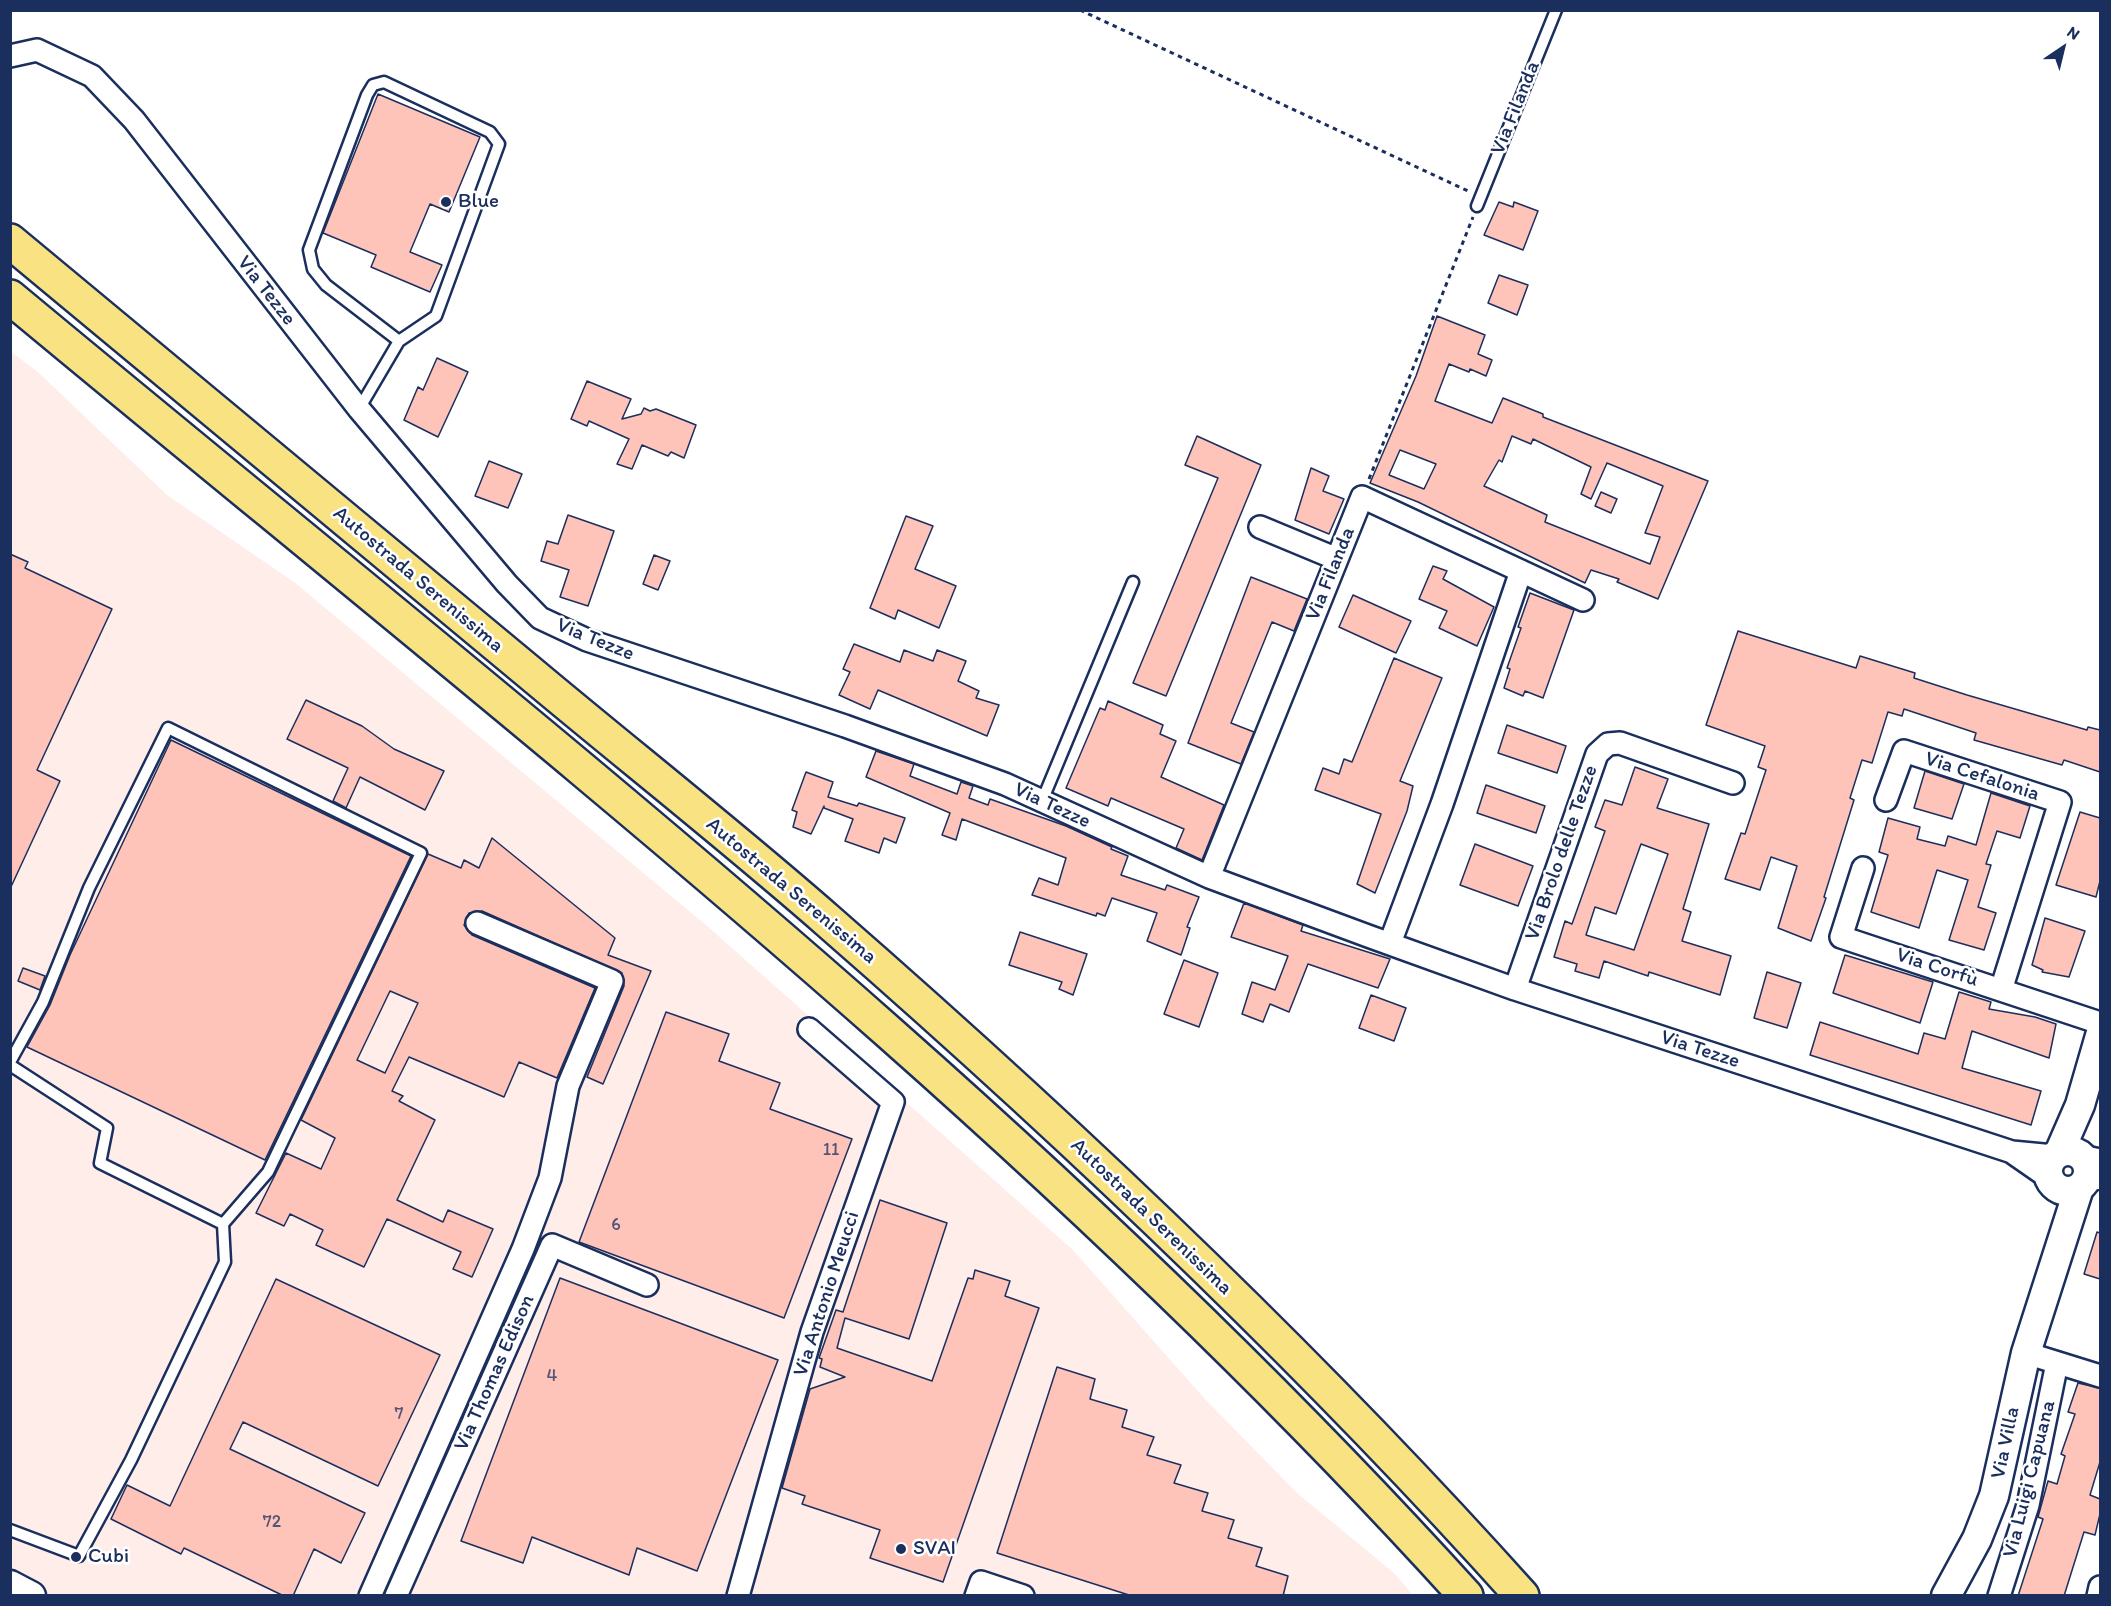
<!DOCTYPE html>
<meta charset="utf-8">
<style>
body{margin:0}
#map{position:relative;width:2111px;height:1606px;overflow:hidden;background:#fff;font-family:Itim,sans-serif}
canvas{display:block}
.frame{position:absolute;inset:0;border:12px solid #1b2f5e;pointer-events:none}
.north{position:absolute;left:2033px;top:18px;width:60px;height:60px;-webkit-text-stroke:4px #fff;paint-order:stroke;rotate:35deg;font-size:16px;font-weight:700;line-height:24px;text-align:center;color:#1b2f5e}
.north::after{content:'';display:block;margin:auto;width:21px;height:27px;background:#1b2f5e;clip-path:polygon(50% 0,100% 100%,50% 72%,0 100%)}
</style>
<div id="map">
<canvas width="2111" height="1606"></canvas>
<div class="frame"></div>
<div class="north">N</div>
</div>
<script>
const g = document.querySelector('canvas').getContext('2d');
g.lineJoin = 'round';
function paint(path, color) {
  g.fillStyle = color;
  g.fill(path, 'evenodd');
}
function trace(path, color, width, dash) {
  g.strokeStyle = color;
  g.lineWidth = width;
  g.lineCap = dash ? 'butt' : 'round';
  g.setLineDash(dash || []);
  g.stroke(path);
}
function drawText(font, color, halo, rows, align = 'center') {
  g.font = font + ' Itim,sans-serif';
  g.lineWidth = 5;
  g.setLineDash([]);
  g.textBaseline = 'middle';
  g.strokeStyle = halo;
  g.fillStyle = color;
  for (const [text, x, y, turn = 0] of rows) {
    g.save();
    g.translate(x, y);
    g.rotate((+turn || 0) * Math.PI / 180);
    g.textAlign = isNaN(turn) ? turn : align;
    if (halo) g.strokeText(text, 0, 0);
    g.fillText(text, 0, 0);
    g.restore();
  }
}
const built = new Path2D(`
 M10,351L39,373L167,495L294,582L706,925L1072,1249L1205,1399L1297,1493L1394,1573L1413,1595H11Z`);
const building = new Path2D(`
 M378,94L480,137L449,212L430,204L410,252L442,265L430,292L371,267L376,255L323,233Z
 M1499,202L1513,207L1514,202L1538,211L1523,250L1484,235Z
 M1499,275L1528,285L1517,315L1488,303Z
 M1437,316L1485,335L1478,354L1492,360L1486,376L1470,369L1469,372L1449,364L1435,401L1492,423L1503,398L1543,414V417L1708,481L1658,599L1617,582L1619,579L1591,570L1585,583L1418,502L1370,483L1416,376ZM1512,436L1531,444L1533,439L1591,467L1581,494L1591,499L1607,463L1663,486L1645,533L1660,537L1650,564L1545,522L1547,515L1484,486L1499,460L1502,462ZM1400,450L1436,464L1424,489L1389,475Z
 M437,358L468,372L438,437L404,420L418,387L423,390Z
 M587,381L631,399L622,419L641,414L644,408L650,411L656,409L696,425L684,458L671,452L668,456L642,445L632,469L617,464L629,439L589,421L587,426L571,419Z
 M1197,436L1261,465L1166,696L1133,683L1218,478L1185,465Z
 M489,461L522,474L508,508L475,496Z
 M1311,468L1329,476L1323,491L1344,499L1329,534L1295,520Z
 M1601,492L1617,499L1611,513L1595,506Z
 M568,515L614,531L588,606L560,597L569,570L541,561L547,541L558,544Z
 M906,516L933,526L915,569L956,586L939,628L898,610L895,619L870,608Z
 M10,554L28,562L25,568L112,609L37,770L60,781L10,889Z
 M654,555L670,561L658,590L643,584Z
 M1433,566L1447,571L1443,579L1494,607L1477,646L1439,628L1447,611L1419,599Z
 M1251,577L1307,599L1294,631L1272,622L1231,723L1254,732L1241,764L1188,743Z
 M1530,593L1574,610L1543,698L1525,691L1523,696L1504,688L1510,669L1507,668L1521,628L1518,627Z
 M1353,595L1411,621L1396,653L1339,627Z
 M1738,631L1856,668L1860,656L1915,673L1914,678L1967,695L2087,730L2088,727L2100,730V772L2064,760L2062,765L1974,740L1976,733L1904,709L1902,716L1888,712L1872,763L1862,760L1850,798L1854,800L1824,897L1826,898L1811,941L1778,928L1797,866L1771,857L1760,890L1725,879L1741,833L1745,834L1766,770L1758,767L1765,746L1706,725Z
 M854,644L900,662L904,650L933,661L937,650L966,661L958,681L979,691L976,698L999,705L987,736L878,690L870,709L839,695L850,672L843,669Z
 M1394,658L1442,678L1400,781L1413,786L1407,811L1375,893L1357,884L1381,814L1315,790L1323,768L1339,774L1344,759L1352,762Z
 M306,700L362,726L394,749L444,771L425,810L360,777L346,808L333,801L348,768L287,739Z
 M1108,701L1163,725L1160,734L1176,741L1161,777L1224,805L1202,860L1176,848L1184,829L1111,798L1108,806L1066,788L1100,708L1105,710Z
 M1507,725L1566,746L1557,773L1498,753Z
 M171,740L411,856L265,1160L27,1047L50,1005L70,955Z
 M876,751L914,764L910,776L957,794L961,782L973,786L969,798L988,805L990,799L1066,826L1112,847L1111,849L1128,856L1121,875L1165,890L1167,885L1199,897L1187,927L1190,928L1181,955L1147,941L1157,913L1112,898L1105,916L1097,913L1096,916L1032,895L1039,878L1058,885L1066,858L962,819L956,840L942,835L950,813L866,777Z
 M1635,767L1668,779L1657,808L1709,824L1683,909L1691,912L1682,941L1731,956L1720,995L1649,972L1648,976L1604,961L1599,978L1575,971L1577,964L1554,957L1565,921L1572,924L1605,831L1595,827L1605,800L1622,805ZM1641,844L1668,854L1634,950L1586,935L1595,907L1616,914Z
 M1925,771L1964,784L1952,819L1914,808Z
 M806,772L833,782L828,797L857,806L859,803L905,818L896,843L884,838L879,853L845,841L853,819L824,808V806L811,834L793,827L797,812L792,810Z
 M1486,785L1545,806L1536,833L1477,813Z
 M1991,793L2030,806L2020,838L1997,831L1986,864L1991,865L1978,907L1996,913L1984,950L1949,940L1968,880L1937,870L1919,928L1871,912L1888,855L1879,852L1888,818L1920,827L1917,839L1945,846L1948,836L1976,845Z
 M2080,812L2100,818V881L2096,897L2056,885Z
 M492,838L615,938L608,955L651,971L603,1084L587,1077L624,986L622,973L482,911L469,913L464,925L472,935L595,988L557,1078L519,1062L504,1097L409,1057L392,1091L403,1096L399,1101L435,1120L397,1200L443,1222L448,1210L493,1229L472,1277L453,1269L461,1252L387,1219L364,1267L316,1245L323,1230L290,1214L284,1226L256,1213L286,1153L321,1169L335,1138L301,1120L428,854L461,868L464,860L479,868ZM390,991L418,1003L385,1073L357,1060Z
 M1475,844L1533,866L1518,906L1460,885Z
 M1244,903L1303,925L1301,931L1390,959L1378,988L1308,964L1289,1012L1270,1004L1263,1022L1242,1014L1252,982L1275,990L1288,956L1231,937Z
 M2045,918L2085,931L2069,977L2042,972L2043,970L2032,965Z
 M1020,932L1087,954L1073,995L1059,989L1062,982L1009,965Z
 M1845,955L1933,982L1920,1023L1833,993Z
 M1184,960L1218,973L1199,1027L1164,1014Z
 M23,968L45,976L40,990L18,981Z
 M1767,972L1801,983L1787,1028L1754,1018Z
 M1959,992L1991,1002L1989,1009L2035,1017L2056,1024L2049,1058L1972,1031L1962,1068L2041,1091L2031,1125L1810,1055L1820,1022L1918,1054L1924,1033L1945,1039Z
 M1371,995L1406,1008L1394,1041L1359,1028Z
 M666,1012L729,1034L719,1061L780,1083L770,1109L852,1139L784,1318L579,1242Z
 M880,1200L947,1223L909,1339L845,1318L837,1348L932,1381L968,1278L973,1279L975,1270L1010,1281L1005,1296L1039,1308L943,1582L870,1558L880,1530L802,1504L805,1496L782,1488L810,1389L845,1377L820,1367L822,1359L819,1358L836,1310L843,1312Z
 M2097,1232L2100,1233V1279L2084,1274Z
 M560,1278L778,1360L697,1571L637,1548L629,1575L532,1537L523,1563L461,1541Z
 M276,1279L440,1355L378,1486L243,1422L230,1449L365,1513L341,1563L314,1549L293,1596H284L184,1548L181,1554L111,1519L127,1485L170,1506Z
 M1057,1367L1095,1379L1090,1399L1127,1410L1122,1427L1154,1437L1147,1455L1181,1465L1174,1483L1208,1493L1202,1511L1234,1520L1228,1538L1262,1548L1256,1566L1288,1576L1283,1596H1132L997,1553Z
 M2078,1383L2100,1388V1462L2090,1495L2100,1499V1514L2095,1535L2084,1532L2064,1596H2018L2043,1519L2038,1517L2048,1481L2057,1484L2065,1456L2061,1454L2075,1414L2068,1412Z`);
const path = new Path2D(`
 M1080,10L1468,191
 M1369,479L1473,217`);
const lane = new Path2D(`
 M1477,206L1556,10
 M359,409L399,341L436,316L499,144L490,132L384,82L373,85L367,95L309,250L313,269L326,285L399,341
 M1042,801L1133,582
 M10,1062L43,1002L89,888L168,728L421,853L268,1172L223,1224L225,1262L131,1460L79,1556L10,1530
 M10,1065L107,1128L100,1163L223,1224`);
const street = new Path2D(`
 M10,56L37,50L92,76L134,120L359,409L507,584L540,618L587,640L845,726L1005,784L1209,877L1368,936L1515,989L2012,1152L2054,1156
 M1260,527L1337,559
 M1886,800L1904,751L2060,802L2001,990
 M1863,868L1841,937L2100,1023
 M1209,877L1362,497L1583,600
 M1390,943L1442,804L1521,571
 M1515,989L1597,754L1608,744L1620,743L1733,783
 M2013,1153L2049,1178
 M2081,1156L2100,1160
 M2086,1180L2100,1178
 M2026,1353L2100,1376
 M370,1596L523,1249L550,1178L568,1086L612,981L477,923
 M396,1596L552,1245L647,1285
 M738,1596L812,1332L893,1102L809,1029
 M976,1596L981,1582L1023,1596
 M1999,1596L2028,1505L2057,1363
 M2098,1596L2100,1587`);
const secondary = new Path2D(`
 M2048 1171a20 20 0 1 1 40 0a20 20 0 1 1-40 0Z
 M2059,1153L2080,1105L2100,1036
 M10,1585L31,1596
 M1946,1596L1977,1539L1994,1496L2026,1353L2079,1188`);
const highway = new Path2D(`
 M10,241C183,384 356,528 529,672C628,755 730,835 827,920C1070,1132 1306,1355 1522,1596
 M10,297C510,713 1028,1112 1466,1596`);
const markers = [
 [446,202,6,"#1b2f5e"],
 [901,1549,6,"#1b2f5e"],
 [76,1557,6,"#1b2f5e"]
];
const numberNames = [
 ["11",831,1150],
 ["6",616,1225],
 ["4",552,1376],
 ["7",399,1414],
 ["72",272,1522]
];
const streetNames = [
 ["Via Filanda",1516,108,-68],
 ["Via Tezze",266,291,52],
 ["Via Filanda",1331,574,-68],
 ["Autostrada Serenissima",418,580,40],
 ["Via Tezze",595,640,22],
 ["Via Cefalonia",1982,777,18],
 ["Via Tezze",1052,806,25],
 ["Via Brolo delle Tezze",1562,853,-71],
 ["Autostrada Serenissima",791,891,40],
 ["Via Corfù",1937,968,18],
 ["Via Tezze",1700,1050,18],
 ["Autostrada Serenissima",1151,1217,44],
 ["Via Antonio Meucci",827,1294,-72],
 ["Via Thomas Edison",495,1373,-66],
 ["Via Villa",2006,1443,-78],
 ["Via Luigi Capuana",2030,1479,-76]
];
const poiNames = [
 ["Blue",458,202],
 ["SVAI",913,1549],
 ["Cubi",88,1557]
];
paint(built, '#ffedea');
paint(building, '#fec3b9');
trace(building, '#1b2f5e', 1.5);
trace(lane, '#1b2f5e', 15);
trace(street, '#1b2f5e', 26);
trace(secondary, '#1b2f5e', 33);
trace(highway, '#1b2f5e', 38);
trace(path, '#1b2f5e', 3, [4.5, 4.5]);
trace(lane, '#fff', 10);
trace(street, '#fff', 21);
trace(secondary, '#fff', 28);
trace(highway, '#f8e281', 33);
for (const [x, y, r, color] of markers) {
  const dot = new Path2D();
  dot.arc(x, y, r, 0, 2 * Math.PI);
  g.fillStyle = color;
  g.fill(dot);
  trace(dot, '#fff', 2);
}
drawText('18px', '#545475', null, numberNames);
drawText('21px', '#1b2f5e', '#fff', streetNames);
drawText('21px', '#1b2f5e', '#fff', poiNames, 'left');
</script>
